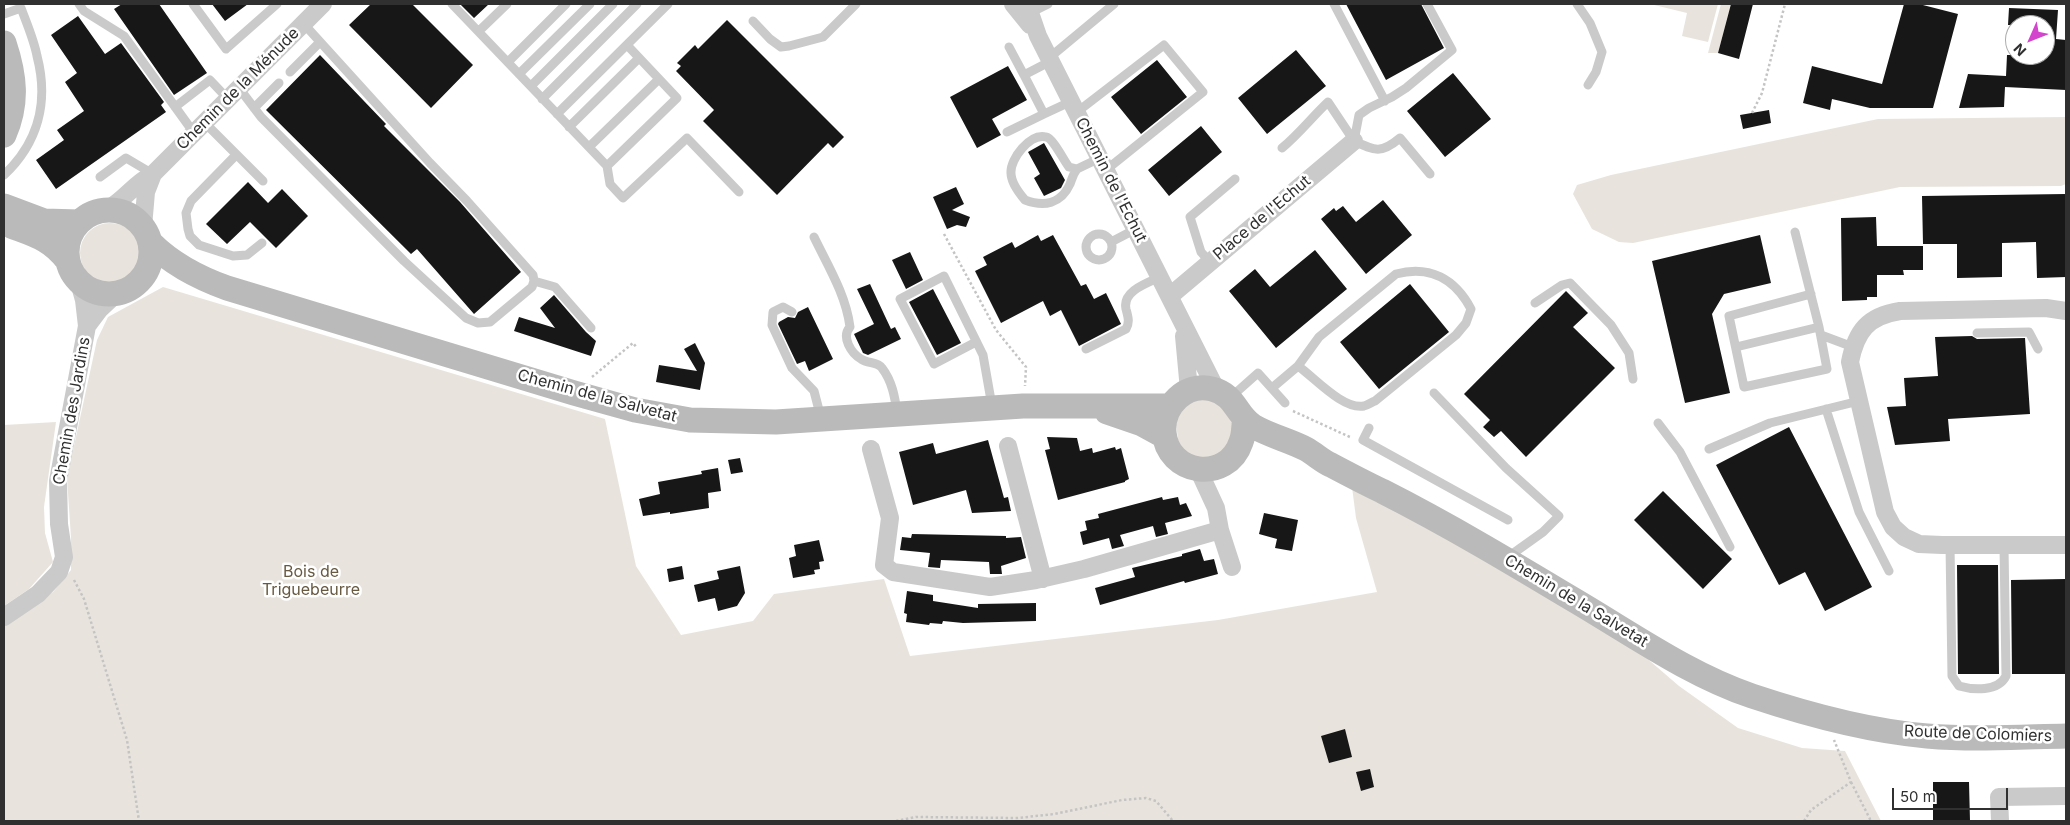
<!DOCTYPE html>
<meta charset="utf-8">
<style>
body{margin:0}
#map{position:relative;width:2070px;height:825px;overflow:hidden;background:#fff;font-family:Inter,sans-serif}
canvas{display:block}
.frame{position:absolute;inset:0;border:5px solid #303030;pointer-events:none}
.north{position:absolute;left:2005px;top:15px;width:50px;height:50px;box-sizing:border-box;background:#fff;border:1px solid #acacac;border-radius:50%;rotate:226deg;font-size:14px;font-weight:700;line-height:20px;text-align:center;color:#303030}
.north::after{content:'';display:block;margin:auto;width:18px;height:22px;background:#d445cd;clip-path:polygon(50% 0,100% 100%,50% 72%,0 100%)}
.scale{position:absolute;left:1892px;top:788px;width:116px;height:22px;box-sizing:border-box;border:2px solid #303030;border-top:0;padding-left:6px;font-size:15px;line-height:18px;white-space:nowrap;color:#303030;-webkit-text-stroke:4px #fff;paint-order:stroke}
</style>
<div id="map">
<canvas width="2070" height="825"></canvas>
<div class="frame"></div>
<div class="north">N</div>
<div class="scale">50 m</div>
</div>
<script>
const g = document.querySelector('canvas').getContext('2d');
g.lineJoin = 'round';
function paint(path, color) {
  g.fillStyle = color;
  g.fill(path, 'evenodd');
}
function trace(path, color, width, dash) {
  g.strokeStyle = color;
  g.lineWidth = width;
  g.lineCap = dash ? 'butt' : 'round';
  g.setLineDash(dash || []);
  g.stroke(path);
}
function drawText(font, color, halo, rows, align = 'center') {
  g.font = font + ' Inter,sans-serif';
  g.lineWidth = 5;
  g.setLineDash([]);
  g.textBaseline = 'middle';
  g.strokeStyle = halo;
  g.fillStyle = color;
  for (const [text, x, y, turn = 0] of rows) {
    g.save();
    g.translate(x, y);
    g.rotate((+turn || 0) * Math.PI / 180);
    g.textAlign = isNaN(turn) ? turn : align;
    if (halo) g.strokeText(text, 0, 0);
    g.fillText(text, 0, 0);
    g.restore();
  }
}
const green = new Path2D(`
 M1650,4H1718L1708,42L1682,36L1687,13Z
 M1721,4H1731L1718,53H1708Z
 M2066,117V184L2061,186L1900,187L1633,243L1619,242L1592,229L1573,194L1577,185L1611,175L1878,119Z
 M80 253a30 30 0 1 1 60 0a30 30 0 1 1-60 0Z
 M163,287L605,419L636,566L681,635L753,621L774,594L884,579L910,656L1218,620L1377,592L1356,518L1352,487L1479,556L1643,655L1679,686L1738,728L1802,748L1845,751L1881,821H4V626L53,592L71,570V538L67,478L97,340L108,317Z
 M1198,397C1204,399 1215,400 1220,404C1241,421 1233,457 1204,458C1196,458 1186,452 1179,449L1175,413Z
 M56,422L44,507L45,533L53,562L29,589L4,606V425Z`);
const building = new Path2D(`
 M122,4H159L207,73L174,95L114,9Z
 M212,4H248L225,21Z
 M371,4H412L473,65L431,108L349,25Z
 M460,4H489L474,18Z
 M1346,4H1421L1444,48L1386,80Z
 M1731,4H1753L1739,59L1718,53Z
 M1904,4H1919L1958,14L1933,108H1870L1832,99L1830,110L1803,103L1812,66L1882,84Z
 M2009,8L2058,10L2056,39L2066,40V90L2005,87L2004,107L1959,108L1968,74L2006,76L2007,55H2045V25H2008Z
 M78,16L105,54L121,43L164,102L161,105L166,112L56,189L36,160L64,140L57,130L84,111L65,82L77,73L51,35Z
 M727,20L844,137L833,148L828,143L777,195L703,121L714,110L676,71L681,66L677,63L695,45L698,49Z
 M1296,50L1326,86L1267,134L1238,98Z
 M320,55L386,124L384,126L460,202L521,272L474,314L417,249L411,254L266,110Z
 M1157,60L1187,97L1141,134L1111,97Z
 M1008,66L1027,100L992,119L1001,135L977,148L950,97Z
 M1453,73L1491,119L1445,157L1407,111Z
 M1769,110L1771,123L1743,129L1740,115Z
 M1201,126L1222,152L1169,196L1148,170Z
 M1044,143L1065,180L1061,188L1044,196L1034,178L1040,174L1028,152Z
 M248,182L268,203L282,189L308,216L276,248L250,222L227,244L206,224Z
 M956,187L964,204L952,210L970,217L966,227L957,225L947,229L933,197Z
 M2066,194V277L2037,278L2036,242L2002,243V277L1957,278V244H1923L1922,196Z
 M1383,200L1412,235L1366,274L1321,219L1334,208L1336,211L1343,206L1356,222Z
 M1876,217L1877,246H1923V270H1903L1904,275H1877V297H1867V300L1842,301L1841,218Z
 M1038,235L1041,241L1053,235L1081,286L1086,284L1094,299L1106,293L1121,324L1079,346L1061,310L1050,316L1043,301L1001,323L975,271L987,265L983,257L1012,242L1015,248Z
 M1760,235L1771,283L1724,294L1712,314L1730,393L1685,403L1652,261Z
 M1315,250L1347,289L1276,348L1229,291L1255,269L1270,287Z
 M910,252L923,280L906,289L892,260Z
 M870,284L891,329L895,327L901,339L868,355L863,353L854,334L874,324L857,289Z
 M1410,284L1449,332L1379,389L1340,342Z
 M933,289L961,343L937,355L909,302Z
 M1566,291L1588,313L1573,327L1615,368L1526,457L1501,431L1494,437L1483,427L1490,420L1464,394Z
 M554,295L586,332L596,341L591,356L514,331L519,317L555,328L540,308Z
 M808,307L833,359L809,371L805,361L797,364L778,324L779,322L788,317L795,318L798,312Z
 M1972,336L1977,339L2025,338L2030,414L1948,419L1950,441L1895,445L1887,407L1906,406L1904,378L1938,376L1935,337Z
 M695,343L705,363L700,390L656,382L659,365L697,371L684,349Z
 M1789,427L1872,587L1825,611L1805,572L1779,585L1716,465Z
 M1047,437L1077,438L1080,451L1092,448L1093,453L1115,447L1116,450L1121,448L1129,479L1125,481V482L1058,500L1045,450L1050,449Z
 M988,440L1004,498L1008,497L1011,511L972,513L966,490L913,505L899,452L933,443L936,454Z
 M740,458L743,472L731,474L728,460Z
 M718,468L721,491L708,493L709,508L670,514V512L643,516L639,499L660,494L658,482L702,474L701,471Z
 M1663,491L1732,559L1703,589L1634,520Z
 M1162,497L1163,500L1178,497L1180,505L1186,503L1192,516L1165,523L1168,534L1156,537L1153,526L1120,535L1124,546L1112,549L1109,538L1083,545L1080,532L1087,530L1085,521L1099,518L1098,514Z
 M1264,513L1298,520L1292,551L1275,548L1277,539L1259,534Z
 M912,534L1006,536V538L1021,537L1026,558L1001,566L1002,574H990L989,562L941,560L940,568L928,567L930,553L900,550L902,537L911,538Z
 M819,540L824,561L819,562L820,569L814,570L815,574L793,578L789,558L796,556L794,545Z
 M1200,549L1204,561L1214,559L1218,574L1185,583L1184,581L1100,605L1095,588L1135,577L1132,568L1182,556V554Z
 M1957,565H1998L1999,674H1958Z
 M682,566L684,579L669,582L667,569Z
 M740,566L745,593L737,606L718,611L715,598L698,602L694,585L719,579L717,571Z
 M2066,579V674H2012L2011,580Z
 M907,591L933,595V601L978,608V604L1036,603V621L963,623L943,621L942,624L930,623L929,625L906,622L907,614L904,613Z
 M1345,729L1352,757L1329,763L1321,736Z
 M1370,769L1374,787L1361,791L1356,772Z
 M1933,782H1969L1970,821H1933Z`);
const path = new Path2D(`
 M1752,113L1762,93L1785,4
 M944,234L996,330L1026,367L1025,386
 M592,377L633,343L637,348
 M1293,411L1352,438
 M74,580L84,599L127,740L139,821
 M1851,782L1871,821
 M896,821L916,817L1018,818L1054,814L1122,800L1146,798L1156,801L1173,821
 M1804,821L1811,810L1851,782L1834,740`);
const lane = new Path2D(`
 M79,4L84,11L124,36L194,133
 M193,4L226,49L277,4
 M452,4L607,166L610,184L623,198L687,138L739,192
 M1334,4L1385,101
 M1427,4L1452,50L1406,88L1392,97L1369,108L1359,115L1354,141C1375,151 1381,154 1400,138L1430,174
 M1577,4L1590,23L1602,52L1596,72L1588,85
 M1030,13L1048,4
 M4,14L21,8C27,24 34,40 37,56C49,102 38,143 4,175
 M753,21L770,39L781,47L789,46L823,37L856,4
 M479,31L507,4
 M1009,47L1024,75
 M1049,58L1114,4
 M1051,61L1024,75L1044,114L1072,101
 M508,62L566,4
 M290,72L320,42
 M519,74L590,4
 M531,86L613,4
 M239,88L261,117L404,261L466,318L478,323L490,322L532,287L534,281L533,275L467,201L430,163L303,23
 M542,99L637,4
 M175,107L210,80L228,99
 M254,108L279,83
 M1077,112L1164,45L1203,92L1106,170
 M557,114L668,4
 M204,122L263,181
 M569,127L639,58
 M1007,132L1044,114
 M589,147L659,79
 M1282,148C1299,134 1312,117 1328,102L1354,141
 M236,155L191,201L186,213L188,229L190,236L199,245L233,256L247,255L262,243
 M607,166L677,98L627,45
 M1077,169C1073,174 1072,179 1070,184C1061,204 1044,207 1025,200C1019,193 1011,183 1011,173C1010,159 1030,133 1046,137C1053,138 1064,161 1069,167L1077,169L1100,158
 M100,177L126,158L153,174
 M1795,232L1819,327L1827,369L1744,387L1729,316L1811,294
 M1086 247a13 13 0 1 1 26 0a13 13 0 1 1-26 0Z
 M814,237C828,266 846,295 850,327C841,337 851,353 861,359C868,364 877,361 882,368C892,381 895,397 897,413
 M1111,242L1136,229
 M1210,262L1201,252L1190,217L1235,179
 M534,281L555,287L591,328
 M1535,303L1562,285L1570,283L1611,325L1629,353L1633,379
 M792,312L783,307L773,312L772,325L792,368L814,391L821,418
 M1977,333L2029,332L2038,349
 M1821,335L1853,347
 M976,342L934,364L900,299L944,276L983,355L992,406
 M1736,347L1819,327
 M1086,349L1126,329C1130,322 1128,317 1126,309C1122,291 1147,283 1160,277
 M1272,388L1298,366L1319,337L1396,274C1430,265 1455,279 1471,309L1466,323L1456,335L1375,401C1372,402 1368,405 1364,406C1343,410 1315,378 1298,366
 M1434,393L1506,468L1559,516L1543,532L1508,557
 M1231,397L1258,373L1285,403
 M1826,409L1859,512L1889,571
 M1658,423L1680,452L1730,547
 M1369,428L1363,440L1508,520
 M1709,449L1770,423L1859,401
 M1950,545L1952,676L1959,686C1973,690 1998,692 2006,676L2004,546`);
const street = new Path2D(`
 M1013,4L1030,25
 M1027,4L1038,36L1217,391
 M108,209C125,199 135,183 153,174L323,4
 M143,227L146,192L153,174
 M1170,296L1354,141
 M2066,311L2046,308L1900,311C1868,316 1856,331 1850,362L1885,512L1893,527L1904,537L1919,544L1942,545H2066
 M87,326L99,310L115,295
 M1184,336L1189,390
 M1008,446L1043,579
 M871,449L890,518L884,565L893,572L990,587L1036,580L1084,569L1220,530L1216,508L1198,469
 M1220,530L1232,567
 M4,617L38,594L59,572L64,557L59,524L58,481L87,326L84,300L79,282
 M2000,821L1999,797L2066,796`);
const secondary = new Path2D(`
 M4,43C15,76 18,103 4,135
 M4,206L44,221L79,222
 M67 252a42 42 0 1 1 84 0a42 42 0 1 1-84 0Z
 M11,226C35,235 51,239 67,260
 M151,243C172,264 199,278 227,288L574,393L635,410L690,420L776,422L1023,406H1170
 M1107,412L1142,424L1164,436
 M1244,419C1244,427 1244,435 1241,442C1227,484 1167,475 1164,432C1162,406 1186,382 1212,389C1236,395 1235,414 1253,426C1270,436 1289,440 1306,449C1315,454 1322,461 1331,465C1348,474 1365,483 1382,491C1455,528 1524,570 1594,612C1645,643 1696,677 1752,696C1809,715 1868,731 1927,736C1973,740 2020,737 2066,736`);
const streetNames = [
 ["Chemin de la Ménude",238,89,-45],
 ["Chemin de l'Echut",1111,180,63],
 ["Place de l'Echut",1262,218,-40],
 ["Chemin de la Salvetat",597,396,15],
 ["Chemin des Jardins",72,411,-80],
 ["Chemin de la Salvetat",1576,601,31],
 ["Route de Colomiers",1978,734,2]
];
const parkNames = [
 ["Bois de",311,572],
 ["Triguebeurre",311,590]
];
paint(green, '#e8e4dd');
paint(building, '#171717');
trace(path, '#c4c4c4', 2.5, [2.5, 2.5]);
trace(lane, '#cacaca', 9);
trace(street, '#cacaca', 18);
trace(secondary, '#bababa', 25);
drawText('16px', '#303030', '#fff', streetNames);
drawText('16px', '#685a41', '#fff', parkNames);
</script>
